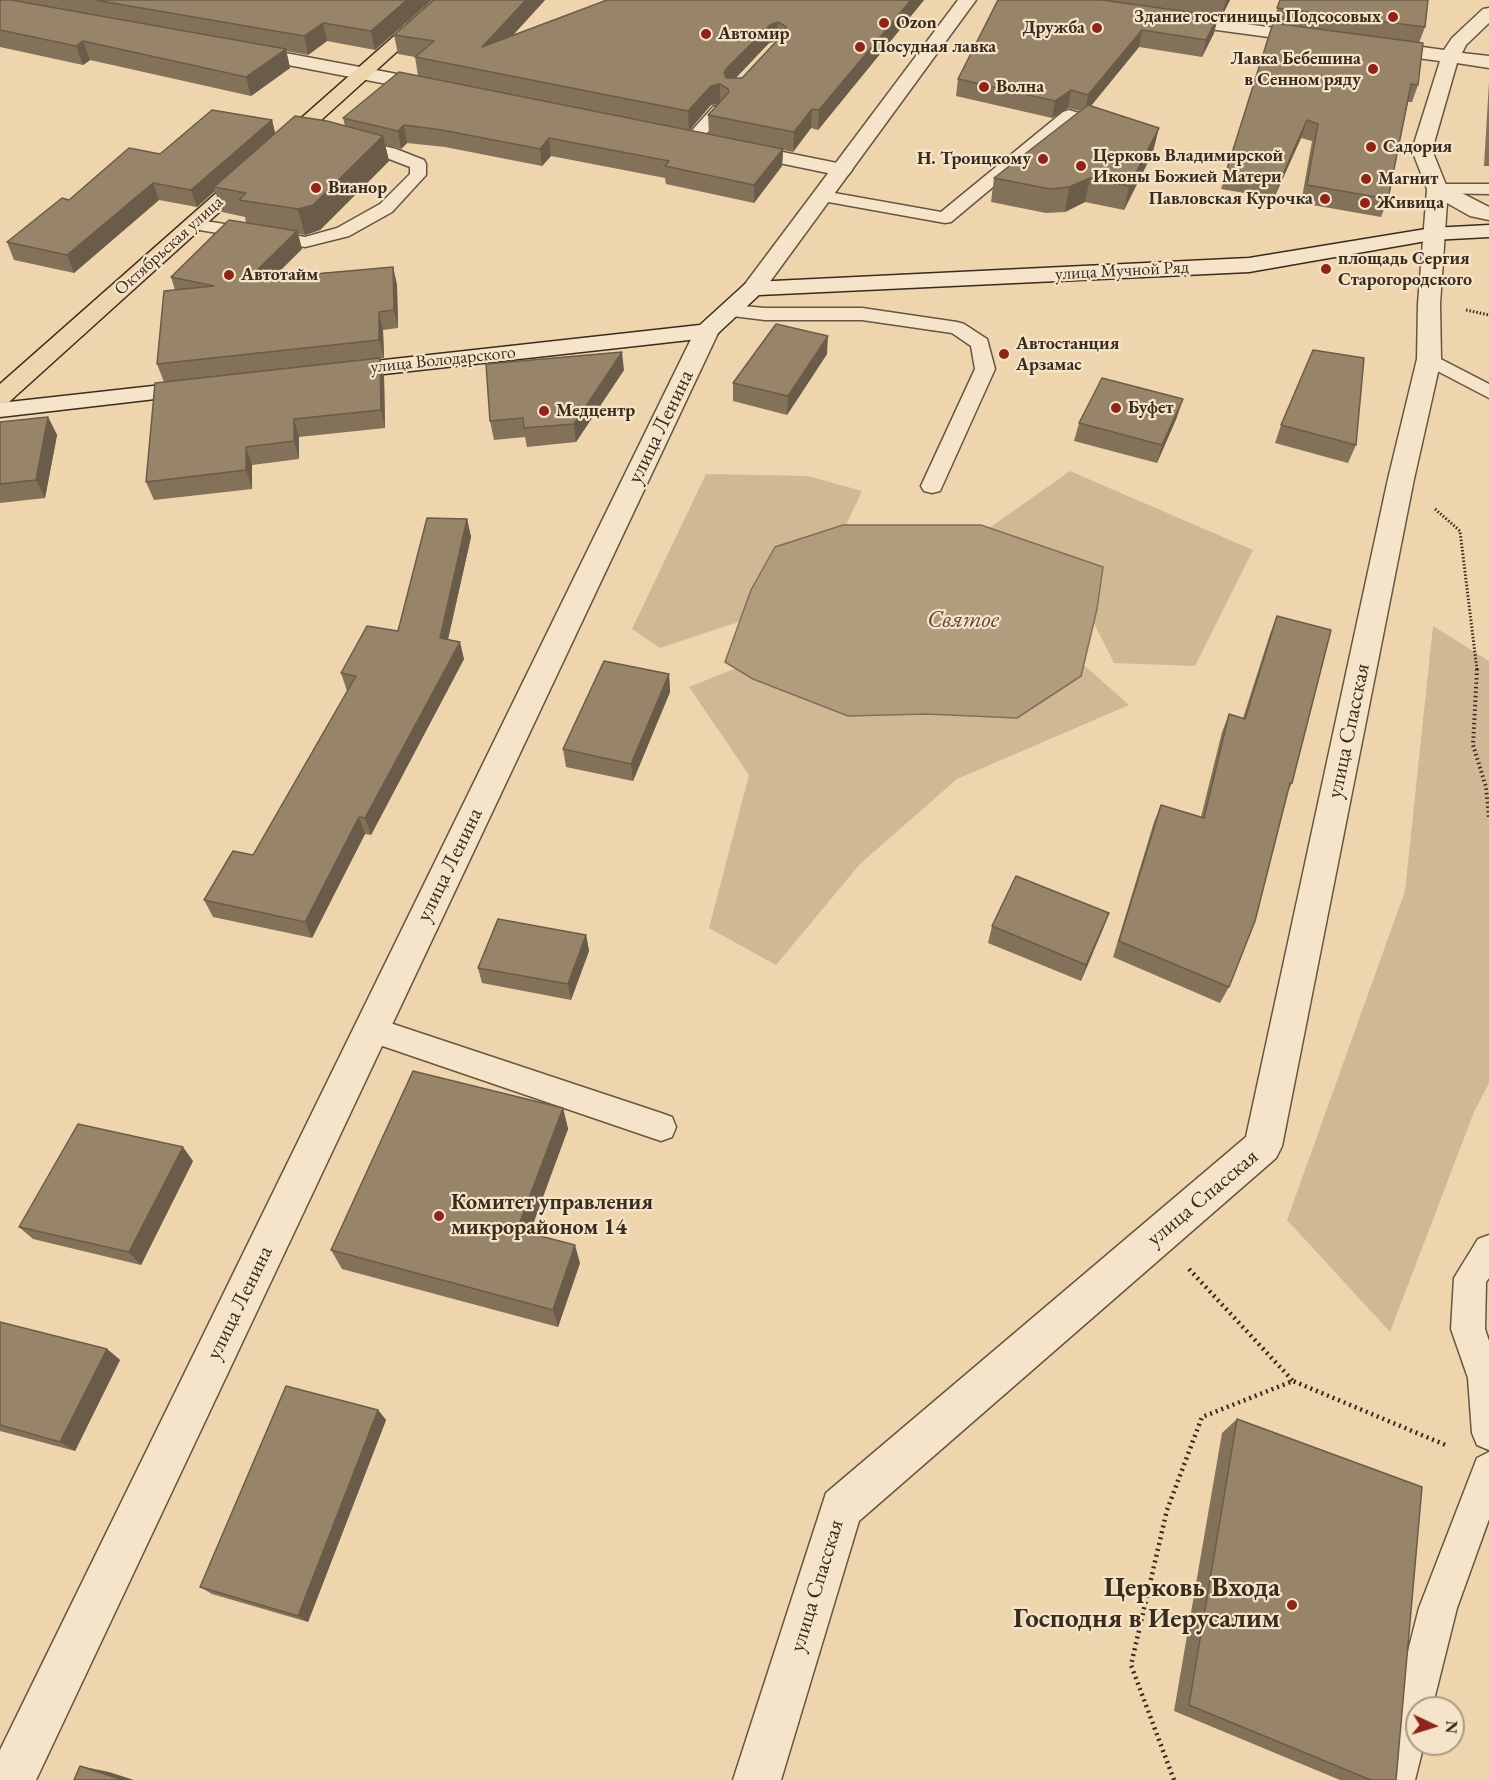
<!DOCTYPE html>
<meta charset="utf-8">
<style>
body{margin:0}
#map{position:relative;width:1489px;height:1780px;overflow:hidden;background:#efd5ae;font-family:"EB Garamond",serif}
canvas{display:block}
.north{position:absolute;left:1405px;top:1696px;width:60px;height:60px;box-sizing:border-box;background:#f5e4ca;border:2px solid #aa9a85;border-radius:50%;rotate:94deg;font-size:16px;font-weight:700;line-height:24px;text-align:center;color:#392c1d}
.north::after{content:'';display:block;margin:auto;width:21px;height:27px;background:#8f2418;clip-path:polygon(50% 0,100% 100%,50% 72%,0 100%)}
</style>
<div id="map">
<canvas width="1489" height="1780"></canvas>
<div class="north">N</div>
</div>
<script>
const g = document.querySelector('canvas').getContext('2d');
g.lineJoin = 'round';
function paint(path, color) {
  g.fillStyle = color;
  g.fill(path, 'evenodd');
}
function trace(path, color, width, dash) {
  g.strokeStyle = color;
  g.lineWidth = width;
  g.lineCap = dash ? 'butt' : 'round';
  g.setLineDash(dash || []);
  g.stroke(path);
}
function drawText(font, color, halo, rows, align = 'center') {
  g.font = font + ' "EB Garamond",serif';
  g.lineWidth = 4.5;
  g.setLineDash([]);
  g.textBaseline = 'middle';
  g.strokeStyle = halo;
  g.fillStyle = color;
  for (const [text, x, y, turn = 0] of rows) {
    g.save();
    g.translate(x, y);
    g.rotate((+turn || 0) * Math.PI / 180);
    g.textAlign = isNaN(turn) ? turn : align;
    if (halo) g.strokeText(text, 0, 0);
    g.fillText(text, 0, 0);
    g.restore();
  }
}
const green = new Path2D(`
 M1070,471L1253,550L1195,666L1114,663L1070,576L975,538Z
 M706,474L808,476L862,491L839,540L775,610L660,648L632,629Z
 M1433,626L1489,661V1083L1474,1112L1390,1332L1287,1220L1405,891Z
 M766,656L1075,657L1129,705L957,779L860,864L776,965L709,928L749,775L689,687Z`);
const water = new Path2D(`
 M843,525H981L1103,567L1097,609L1081,676L1017,718L926,714L848,716L753,679L725,662L751,590L775,547Z`);
const pathFar2 = new Path2D(`
 M1466,310L1489,315
 M1435,509L1460,531L1477,670`);
const pathFar1 = new Path2D(`
 M1477,669L1473,745L1486,787L1489,818`);
const path = new Path2D(`
 M1189,1269L1293,1381
 M1174,1780L1131,1665L1167,1510L1202,1417L1293,1381L1448,1446`);
const service = new Path2D(`
 M719,105L727,110L725,113L698,143H686L684,140L686,137L713,107Z
 M1069,110L1114,124L1116,127L1108,132L1072,121L951,222L945,223L823,201L817,200L814,196L817,192L823,191L941,212L1063,112Z
 M351,138L396,149L424,160L426,164V175L392,212L349,236L305,247L193,229L187,228L184,224L187,220L193,219L305,237L337,228L380,204L410,174V167L384,157L345,146L343,143L345,140Z
 M1437,184H1489V194L1431,193L1428,189L1431,185Z
 M731,305L765,308H862L957,322L964,324L987,339L995,369L940,491L932,493L924,491L921,486L975,369L971,346L952,333L862,320H765L724,315L722,311L724,307Z
 M1429,353L1489,384V398L1422,363L1419,359L1422,355Z
 M372,1017L661,1113L672,1117L676,1127L672,1137L661,1141L362,1039L358,1030L362,1021Z
 M1489,1235V1278L1486,1282L1485,1329L1489,1341V1450L1477,1445L1472,1433L1468,1378L1451,1329L1454,1278L1478,1239Z
 M1489,1452V1519L1457,1608L1432,1708H1417V1744H1424L1415,1780H1375L1419,1608L1477,1458Z`);
const minor = new Path2D(`
 M1489,8V23L1466,45L1462,53L1489,56V68L1457,63L1432,150L1446,185L1489,207V220L1470,216L1447,203L1440,304L1441,359L1414,479L1282,1146L1276,1158L859,1521L781,1780H733L826,1493L1246,1137L1388,479L1417,359L1418,304L1427,189L1412,150L1440,61L1379,53L1372,51L1370,47L1372,43L1379,41L1444,50L1452,38L1483,9Z
 M1171,14L1313,33L1319,34L1322,38L1319,42L1313,43L1165,23L1162,19L1165,15Z
 M243,45L434,81L441,83L444,87L441,91L434,93L236,55L234,51L236,47Z
 M738,143L842,164L849,166L852,170L849,174L842,176L731,153L728,149L731,145Z`);
const tertiary = new Path2D(`
 M958,0H976L761,294L753,296L745,294L742,289L745,284Z
 M707,324L715,326L719,331L36,1780H0V1750L695,331L699,326Z`);
const secondary = new Path2D(`
 M1489,225V237L1432,240L1249,272L759,295L715,336L707,338L339,379L330,377L327,372L330,367L339,365L700,325L745,284L753,282L1249,258L1432,228Z
 M198,381L207,383L210,388L207,393L0,417V403Z`);
const primary = new Path2D(`
 M435,0H454L9,402L0,404V384Z`);
const wall = new Path2D(`
 M0,0H432L375,50L327,41L308,55L286,51L290,68L251,96L90,60L83,65L0,47Z
 M545,0L512,36L607,0H924L818,130L811,128L793,152L783,150L782,166L754,203L666,184L665,178L551,156L542,166L445,147L407,143L401,149L385,145L389,161L320,230L305,235L298,234L302,249L273,277L393,267L397,285L398,328L383,330L384,358H380L384,376L385,428L299,437V459L252,465V489L154,500L146,482L164,382L157,364L175,290L171,277L246,223L245,217L222,212L215,191L197,207L159,200L74,273L14,260L7,242L69,200L160,154L272,120L275,133L345,126L343,118L418,76L415,57L398,54L394,35ZM776,41L742,78H736L769,43ZM719,104L708,115L709,134L689,130L711,105Z
 M998,0H1230L1221,18H1218L1214,33L1202,57L1139,47L1091,106L1153,152L1124,210L1085,202L1065,212L1046,213L991,202L994,178L1080,111L1068,108L1052,118L956,96L958,79Z
 M1280,0L1425,27L1419,43L1418,85L1412,102H1408L1388,199L1381,217L1301,203L1312,141L1301,138L1274,198L1221,189Z
 M1489,82V166H1484Z
 M827,354L787,415L733,401V383Z
 M624,370L576,442L527,447L525,437L494,440L490,421Z
 M48,417L57,435L45,498L0,503V422Z
 M1177,417L1157,463L1074,441L1079,423Z
 M1281,425L1356,445L1348,463L1275,443Z
 M467,519L471,537L448,640L464,659L371,835L365,834L312,938L213,917L204,900L253,855L347,691L341,673L398,631Z
 M1277,616L1292,783L1287,793L1229,987L1220,1003L1113,957L1154,822L1161,805L1201,817L1222,732L1229,714L1243,718L1270,634Z
 M669,674L670,692L633,781L566,767L563,749Z
 M1109,913L1081,981L988,943L992,926Z
 M586,935L589,951L571,1000L482,983L478,968Z
 M563,1108L568,1129L529,1233L580,1263L558,1327L342,1269L331,1250Z
 M193,1161L141,1265L33,1239L19,1227Z
 M0,1322L107,1349L120,1360L75,1451L0,1431Z
 M378,1410L386,1420L308,1622L212,1594L200,1587Z
 M1237,1419L1396,1780H1340L1174,1711L1222,1433Z`);
const shadedWall = new Path2D(`
 M407,0H432L375,50L371,31Z
 M526,0H545L485,66L482,47Z
 M911,0H924L818,130L819,110Z
 M1226,0H1230L1221,18Z
 M1218,16L1214,33L1202,57L1206,40Z
 M778,22L777,41L769,43L726,88L724,73L726,69L770,25Z
 M323,23L327,41L308,55L304,36Z
 M1142,30L1139,47L1085,113L1088,95Z
 M83,41L90,60L83,65L76,46Z
 M286,49L290,68L251,96L246,77Z
 M720,84V103L711,105L689,131L688,111L711,86Z
 M1071,90L1068,108L1052,118L1055,101Z
 M812,109L811,128L793,152L794,132Z
 M272,120L276,137L214,187L215,191L197,207L191,190Z
 M1307,120L1301,138L1274,198L1280,181Z
 M404,125L407,143L401,149L398,131Z
 M1159,128L1153,152L1124,210L1129,186Z
 M383,136L389,161L320,230L305,235L298,209Z
 M549,138L551,156L542,166L540,149Z
 M783,149L782,166L754,203V185Z
 M1090,178L1085,202L1065,212L1069,187Z
 M153,183L159,200L74,273L67,255Z
 M297,231L302,249L253,298L247,280Z
 M393,267L397,285L398,328L394,310Z
 M379,312L383,330L384,358L379,340Z
 M828,336L827,354L787,415L788,396Z
 M622,352L624,370L576,442L574,424Z
 M380,358L384,376L385,428L381,410Z
 M1183,399L1177,417L1157,463L1162,445Z
 M48,417L57,435L45,498L36,480Z
 M294,419L299,437V459L294,441Z
 M246,447L252,465V489L246,470Z
 M467,519L471,537L444,656L440,638Z
 M460,642L464,659L371,835L365,818Z
 M669,674L670,692L633,781L631,764Z
 M359,817L365,834L312,938L305,922Z
 M1109,913L1103,929L1081,981L1086,965Z
 M586,935L589,951L571,1000L568,984Z
 M563,1108L568,1129L524,1249L517,1230Z
 M183,1147L193,1161L141,1265L129,1252Z
 M575,1245L580,1263L558,1327L553,1310Z
 M107,1349L120,1360L75,1451L60,1442Z
 M378,1410L386,1420L308,1622L298,1616Z
 M80,1766L109,1772L134,1780H123Z`);
const building = new Path2D(`
 M0,0H11L286,49L246,77L83,41L76,46L0,30Z
 M95,0H407L371,31L323,23L304,36Z
 M434,0H526L482,47L607,0H911L819,110L812,109L794,132L708,115L729,92L728,89L720,84L711,86L688,111L415,57L434,41L394,35ZM778,22L786,27V31L742,78H726L724,73L726,69L770,25Z
 M998,0H1102L1218,16L1206,40L1142,30L1088,95L1071,90L1055,101L958,79Z
 M1280,0H1428L1425,27L1277,8Z
 M1273,23L1423,43L1418,85L1411,84L1388,199L1307,185L1318,124L1307,120L1280,181L1226,172Z
 M399,72L783,149L754,185L665,166L669,161L549,138L540,149L442,130L404,125L398,131L343,118Z
 M1088,105L1159,128L1129,186L1090,178L1069,187L1050,189L994,178Z
 M212,110L272,120L191,190L153,183L67,255L7,242L62,198L69,200L129,148L160,154Z
 M295,116L327,121L383,136L313,205L298,209L239,200L246,193L214,187Z
 M229,220L297,231L247,280L393,267L394,310L379,312V340L157,364L164,291L214,286L171,277Z
 M776,324L828,336L788,396L733,383Z
 M1313,350L1364,358L1356,445L1281,425Z
 M622,352L574,424L524,428L523,418L490,421L486,364Z
 M380,358L381,410L294,419V441L246,447V470L146,482L155,383Z
 M1102,378L1183,399L1162,445L1079,423Z
 M48,417L36,480L0,484V422Z
 M427,518L467,519L440,638L460,642L365,818L359,817L305,922L204,900L233,851L253,855L356,676L341,673L367,626L398,631Z
 M1277,616L1331,630L1292,783H1290L1255,921L1229,987L1119,941L1161,805L1204,818L1229,714L1245,719Z
 M604,661L669,674L631,764L563,749Z
 M1016,876L1109,913L1086,965L992,926Z
 M498,919L586,935L568,984L478,968Z
 M413,1071L563,1108L517,1230L575,1245L553,1310L331,1250Z
 M78,1124L183,1147L129,1252L19,1227Z
 M0,1322L107,1349L60,1442L0,1425Z
 M286,1386L378,1410L298,1616L200,1587Z
 M1237,1419L1422,1487L1396,1780H1371L1189,1705Z
 M80,1766L123,1780H74Z`);
const markers = [
 [1393,17,6,"#8f2418"],
 [884,23,6,"#8f2418"],
 [1097,28,6,"#8f2418"],
 [706,34,6,"#8f2418"],
 [860,47,6,"#8f2418"],
 [1373,69,6,"#8f2418"],
 [984,87,6,"#8f2418"],
 [1371,147,6,"#8f2418"],
 [1043,159,6,"#8f2418"],
 [1081,166,6,"#8f2418"],
 [1366,179,6,"#8f2418"],
 [316,188,6,"#8f2418"],
 [1325,199,6,"#8f2418"],
 [1365,203,6,"#8f2418"],
 [1326,269,6,"#8f2418"],
 [229,275,6,"#8f2418"],
 [1004,354,6,"#8f2418"],
 [1116,408,6,"#8f2418"],
 [544,411,6,"#8f2418"],
 [439,1216,6,"#8f2418"],
 [1292,1605,6,"#8f2418"]
];
const farPoinames = [
 ["Здание гостиницы Подсосовых",1381,17,"right"],
 ["Ozon",896,23],
 ["Дружба",1085,28,"right"],
 ["Автомир",718,34],
 ["Посудная лавка",872,47],
 ["Лавка Бебешина",1361,59,"right"],
 ["в Сенном ряду",1361,80,"right"],
 ["Волна",996,87],
 ["Садория",1383,147],
 ["Церковь Владимирской",1093,156],
 ["Иконы Божией Матери",1093,177],
 ["Н. Троицкому",1031,159,"right"],
 ["Магнит",1378,179],
 ["Вианор",328,188],
 ["Павловская Курочка",1313,199,"right"],
 ["Живица",1377,203],
 ["площадь Сергия",1338,259],
 ["Старогородского",1338,280],
 ["Автотайм",241,275],
 ["Автостанция",1016,344],
 ["Арзамас",1016,365],
 ["Буфет",1128,408],
 ["Медцентр",556,411]
];
const farStreetnames = [
 ["Октябрьская улица",169,246,-42],
 ["улица Мучной Ряд",1122,271,-3],
 ["улица Володарского",443,360,-6]
];
const streetNames = [
 ["улица Ленина",661,427,-64],
 ["улица Спасская",1349,731,-78],
 ["улица Ленина",450,865,-64],
 ["улица Спасская",1203,1198,-40],
 ["улица Ленина",240,1303,-64],
 ["улица Спасская",817,1586,-73]
];
const poiNames = [
 ["Комитет управления",451,1203],
 ["микрорайоном 14",451,1228]
];
const waterNames = [
 ["Святое",963,620]
];
const nearPoinames = [
 ["Церковь Входа",1280,1589],
 ["Господня в Иерусалим",1280,1620]
];
paint(green, '#d0b895');
paint(water, '#b19c7d');
trace(water, '#816f57', 1.5);
trace(service, '#665641', 3);
trace(minor, '#665641', 3);
trace(tertiary, '#665641', 3);
trace(secondary, '#392c1d', 3);
trace(primary, '#392c1d', 3);
trace(pathFar2, '#392c1d', 3, [1.5, 2]);
trace(pathFar1, '#392c1d', 4, [1.5, 3]);
trace(path, '#392c1d', 4.5, [2, 4]);
paint(service, '#f5e4ca');
paint(minor, '#f5e4ca');
paint(tertiary, '#f5e4ca');
paint(secondary, '#f5e4ca');
paint(primary, '#efd5ae');
paint(wall, '#837259');
paint(shadedWall, '#6a5c49');
paint(building, '#988468');
trace(building, '#6a5c49', 1.5);
for (const [x, y, r, color] of markers) {
  const dot = new Path2D();
  dot.arc(x, y, r, 0, 2 * Math.PI);
  g.fillStyle = color;
  g.fill(dot);
  trace(dot, '#f5e4ca', 2);
}
drawText('bold 18px', '#392c1d', '#f5e4ca', farPoinames, 'left');
drawText('18px', '#392c1d', '#f5e4ca', farStreetnames);
drawText('22px', '#392c1d', '#f5e4ca', streetNames);
drawText('bold 22px', '#392c1d', '#f5e4ca', poiNames, 'left');
drawText('italic 24px', '#574835', '#f5e4ca', waterNames);
drawText('bold 27px', '#392c1d', '#f5e4ca', nearPoinames, 'right');
</script>
